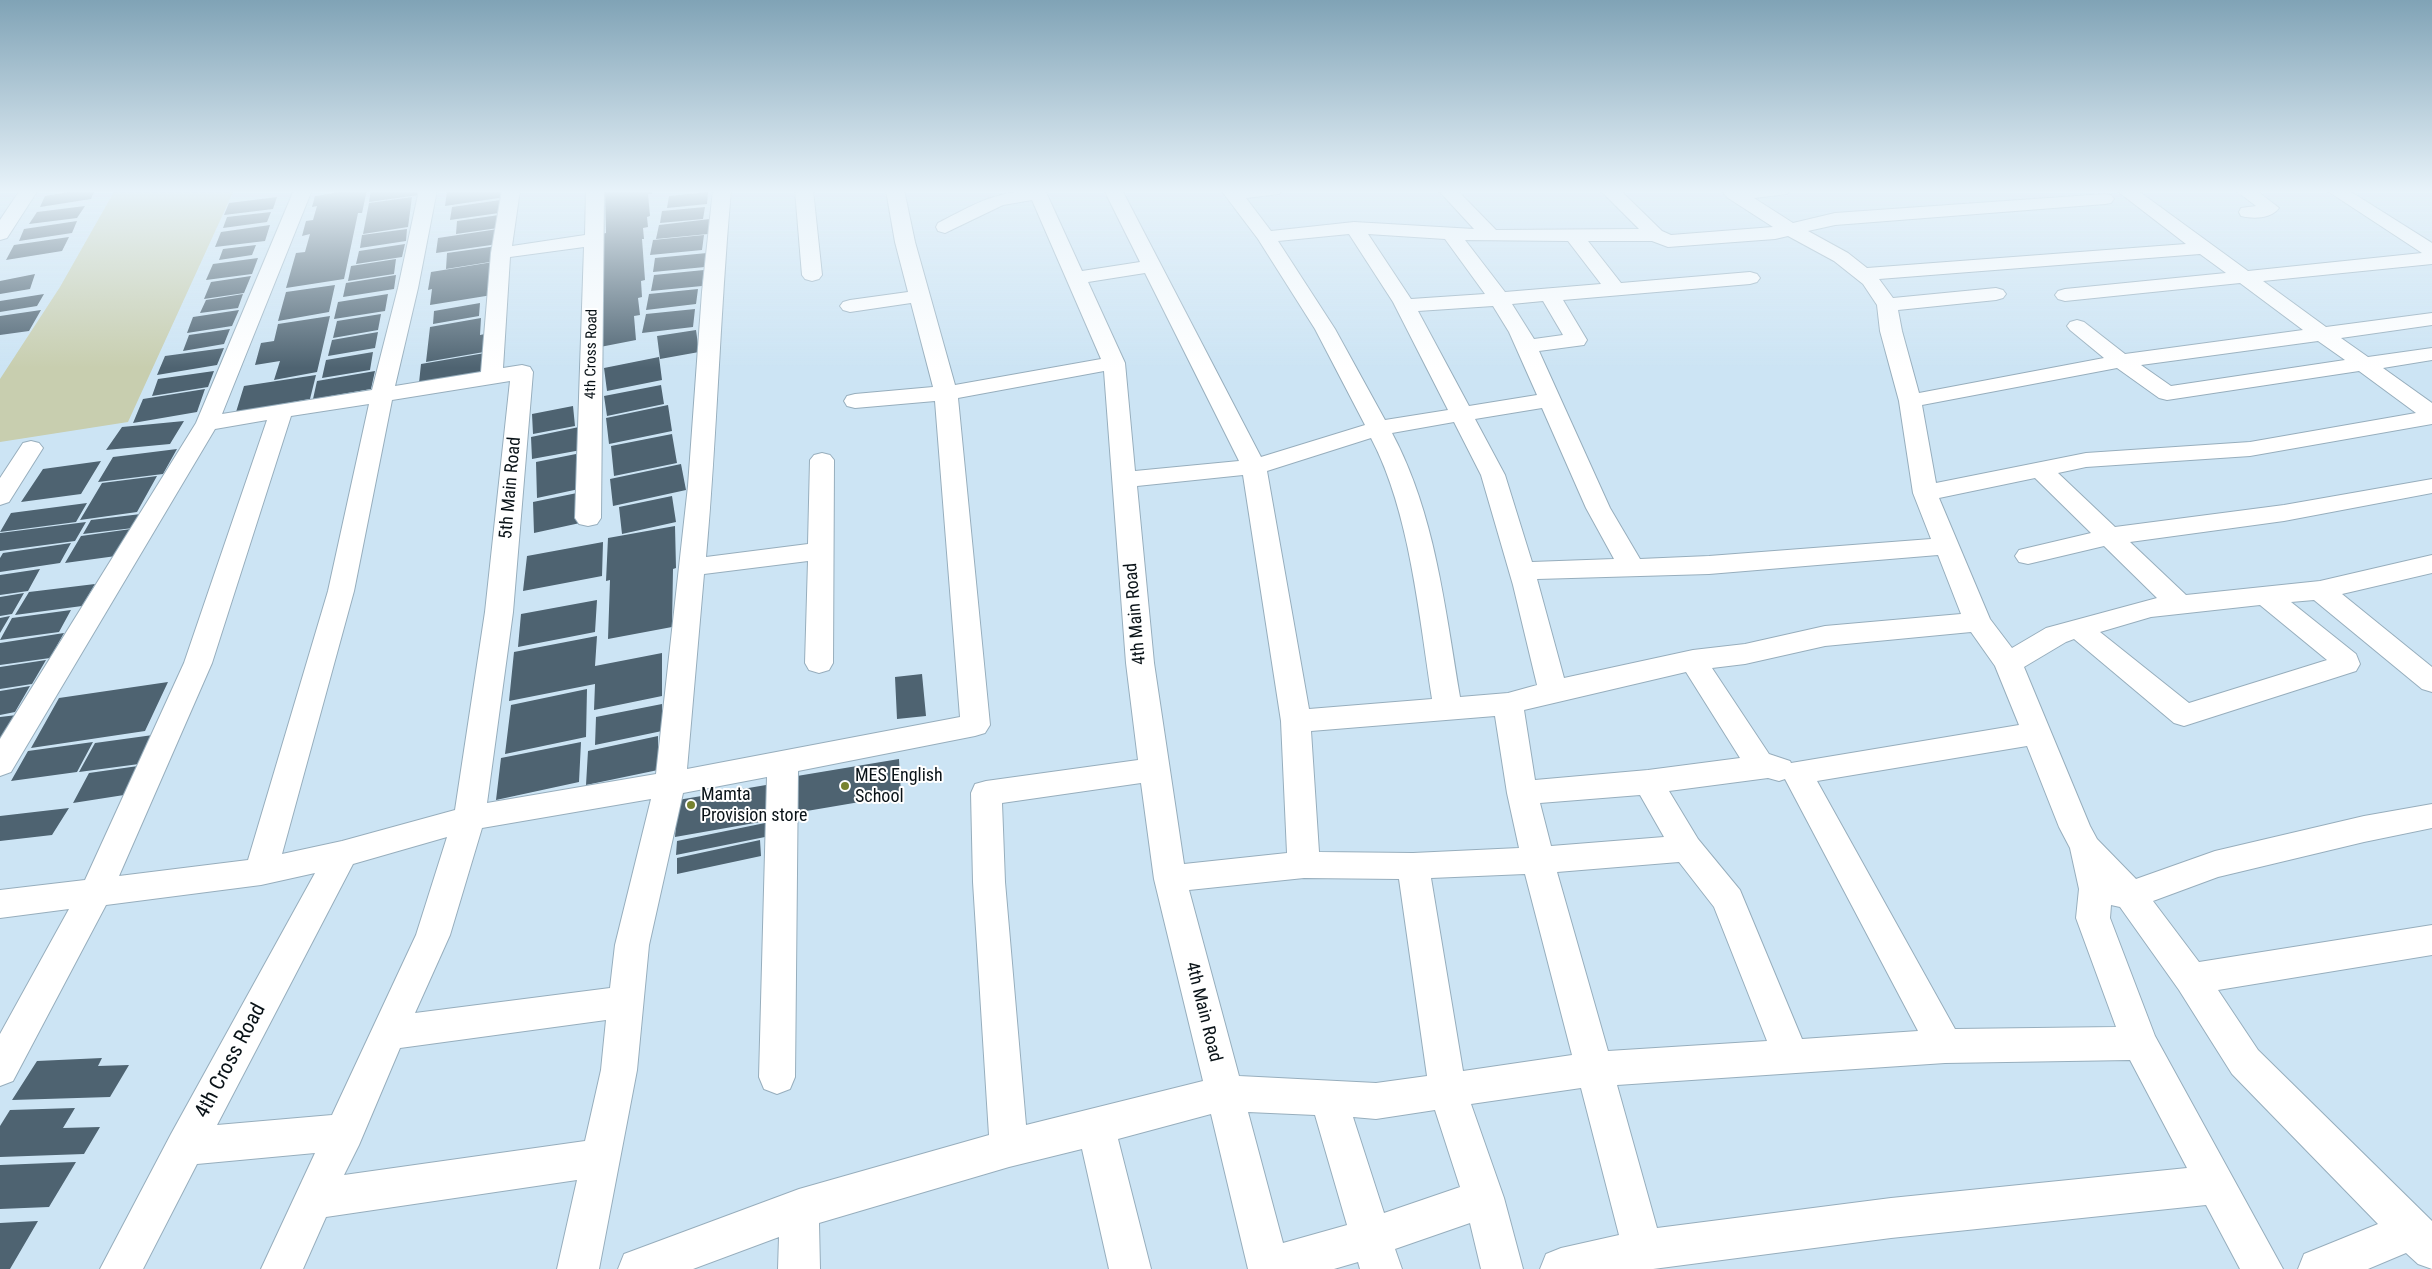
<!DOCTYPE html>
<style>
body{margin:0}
canvas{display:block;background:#cce4f4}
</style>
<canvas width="2432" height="1269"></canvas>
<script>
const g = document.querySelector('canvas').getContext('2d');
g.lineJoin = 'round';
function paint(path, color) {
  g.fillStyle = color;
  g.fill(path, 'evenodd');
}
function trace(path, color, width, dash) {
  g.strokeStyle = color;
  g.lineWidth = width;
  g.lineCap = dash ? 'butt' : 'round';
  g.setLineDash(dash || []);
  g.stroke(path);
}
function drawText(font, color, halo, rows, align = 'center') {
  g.font = font + ' "Roboto Condensed",sans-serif';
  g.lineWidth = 4;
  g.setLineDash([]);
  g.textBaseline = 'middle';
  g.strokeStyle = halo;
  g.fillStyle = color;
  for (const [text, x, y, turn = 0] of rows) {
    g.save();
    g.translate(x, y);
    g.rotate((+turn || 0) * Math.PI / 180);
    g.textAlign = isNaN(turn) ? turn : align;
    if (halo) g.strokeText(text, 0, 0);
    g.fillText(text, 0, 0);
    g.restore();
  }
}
const green = new Path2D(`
 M115,190H234L128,422L0,442V379L60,287Z`);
const building = new Path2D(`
 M81,190H95L91,199L40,207L45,196Z
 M352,190H367L362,213H358L344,279L286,288L296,253L305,252L310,234L302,236L306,221L313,220L317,206L312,207L315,196Z
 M371,190H420L419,195L369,202Z
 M505,190V197L445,206L447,191Z
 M605,190H652V194H648L650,216L647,217L648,227L643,228L644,239H642L645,280L641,281L642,297L638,298L640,315L634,316L636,340L600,347L599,269L603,268L602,234L606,233Z
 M708,192L707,204L667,208L669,196Z
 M277,197L273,209L224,215L229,203Z
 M412,197L408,227L363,234L369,203Z
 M500,200L499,213L450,220L452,207Z
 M85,206L77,218L29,224L37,212Z
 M705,207L703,219L660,223L662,211Z
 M271,212L267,222L223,228L227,217Z
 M499,215L498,228L456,234L457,221Z
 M710,219L708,234L656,239L659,225Z
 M77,221L72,233L19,241L24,229Z
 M270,225L265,241L215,247L221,232Z
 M407,229L406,241L360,248L362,235Z
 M498,229V244L436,253L438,238Z
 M704,235L702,250L650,255L653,240Z
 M69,237L62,251L6,260L14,245Z
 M405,244L402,257L356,264L359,251Z
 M256,245L252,255L219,260L223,249Z
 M497,246L496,261L446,269L447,253Z
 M707,253L705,267L653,272L655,258Z
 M258,258L252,274L206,280L213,264Z
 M396,259L394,274L348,281L351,266Z
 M493,262L492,295L430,305L432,289L428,290L431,272Z
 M704,270L702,286L651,291L654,275Z
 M35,274L30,289L0,294V281Z
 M396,275L394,289L343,297L346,283Z
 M251,276L244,293L204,299L211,282Z
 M335,285L329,312L278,321L286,292Z
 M698,289L696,304L646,310L649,294Z
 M44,294L37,306L0,312V301Z
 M243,294L238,308L200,313L206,300Z
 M388,294L385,311L334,319L338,302Z
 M480,303L479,316L433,324L434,311Z
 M695,309L693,327L642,333L646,314Z
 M41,310L29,331L0,335V316Z
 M239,310L232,326L187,333L193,317Z
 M381,314L378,330L333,338L337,321Z
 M330,316L317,372L274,380L280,361L255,365L261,343L274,341L278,324Z
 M481,318L480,335L485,334L484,352L426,362L430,327Z
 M230,329L224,344L183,351L189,335Z
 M696,330L699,352L660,359L657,336Z
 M378,332L375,348L328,356L332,340Z
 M224,348L217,365L157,375L165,356Z
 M373,352L370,370L322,378L326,360Z
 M485,353L484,371L419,383L421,364Z
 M659,357L662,380L607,391L604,368Z
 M214,371L208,387L152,396L158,379Z
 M375,371L371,389L313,399L317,381Z
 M316,375L310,399L236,412L244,386Z
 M661,385L664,404L607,416L604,396Z
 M205,389L197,412L133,423L143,399Z
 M668,405L672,431L609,444L606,418Z
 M573,406L575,426L533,434L532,414Z
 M184,421L170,444L106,450L122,427Z
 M579,427L581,450L532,459L531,437Z
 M672,434L677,463L614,476L611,446Z
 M177,449L163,474L98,482L113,457Z
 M576,454L579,489L537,498L536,462Z
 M101,461L81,494L21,502L43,469Z
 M681,464L686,490L613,506L610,479Z
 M157,476L137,512L80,520L102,483Z
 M577,493L580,523L534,533L533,502Z
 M672,496L676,522L622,534L619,507Z
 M87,503L76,522L0,532L11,513Z
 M141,514L133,528L83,534L91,520Z
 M86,522L75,541L0,551V533Z
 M675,526L676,568L673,569L672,627L608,639L610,580L606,581L608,538Z
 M131,529L116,556L65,563L81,536Z
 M603,542L602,576L523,591L527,556Z
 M71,543L60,563L0,572V558L3,553Z
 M40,569L28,591L0,595V575Z
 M95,584L82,606L15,615L29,592Z
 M24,593L12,614L0,616V597Z
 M597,600L595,632L518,647L521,614Z
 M71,610L59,632L0,640L12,618Z
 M10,616L0,633V618Z
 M64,633L50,658L0,665V643Z
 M597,636L595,666L662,653V696L594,710L595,684L509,701L514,652Z
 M46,660L32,684L0,689V667Z
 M922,674L926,716L897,719L895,677Z
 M168,682L145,731L31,748L59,698Z
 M30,686L15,712L0,715V691Z
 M587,689L586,737L505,754L511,705Z
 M662,704V731L595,745L596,717Z
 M17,715L0,743V717Z
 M153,735L139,764L79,772L95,743Z
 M658,736V770L586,785L588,751Z
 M93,742L77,772L11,781L28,751Z
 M581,742L579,782L496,800L501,758Z
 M899,759L901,795L789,814L791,777Z
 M138,766L124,795L73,803L89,773Z
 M766,785V821L675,837L678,800Z
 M69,808L52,835L0,841V816Z
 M765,823V837L676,855L677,841Z
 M760,840L761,856L677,874V858Z
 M102,1058L98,1066L129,1065L110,1097L12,1100L37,1061Z
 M75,1108L63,1128L100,1127L84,1154L0,1157V1126L10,1110Z
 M76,1162L49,1207L0,1209V1165Z
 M38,1221L10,1269H0V1223Z`);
const minor = new Path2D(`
 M20,190H38L7,238L0,240V220Z
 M294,190H312L222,414L372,390L398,288L419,190H437L418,288L395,386L481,372L491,253L502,190H520L512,246L585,235L586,190H604L601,518L597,524L588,526L579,524L575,518L584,247L510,257L503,368L522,365L530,367L533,372L513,612L487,803L656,774L688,486L702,292L713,190H731C720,312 717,435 706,557L808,544L810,460L814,455L822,453L830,455L834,460L833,663L829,670L819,673L809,670L805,663L808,561L704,574L687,769L960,717L935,401L855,408L847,406L844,401L847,396L855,394L933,387L911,303L850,312L843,310L840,306L843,302L850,300L908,292L895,242L886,190H904L915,242L955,385L1101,359L1032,200L1003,205L945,233L938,231L936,227L938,223C979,202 997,190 1045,190L1082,271L1140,262L1104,190H1122L1261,457L1365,425L1315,329L1258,239L1221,190H1282L1279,194L1246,198L1271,231L1354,222L1474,229L1438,190H1457L1496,230L1639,229L1600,190H1620L1662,231L1671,235L1773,227L1728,198L1721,190H1790L1787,194L1754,198L1793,223L1835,213L2105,194L2111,195L2114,199L2111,203L2105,204L1835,225L1808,231L1848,253L1867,268L2186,244L2116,190H2137L2248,271L2422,253L2326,190H2348L2432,243V264L2263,281L2326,327L2432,313V325L2341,338L2368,357L2432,348V360L2383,368L2432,403V424L2250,456L2086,467L2058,473L2115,527L2284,505L2432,479V493L2284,521L2130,542L2186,595L2320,581L2432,555V573L2342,594L2432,667V692L2422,689L2314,600L2291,602L2356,654L2360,664L2356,671L2184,726L2174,723L2074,639L2066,642L2024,667L2090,826L2097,839L2136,879L2215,851L2364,816L2432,804V828L2364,842L2218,877L2153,901L2199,962L2432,925V955L2218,990L2258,1050L2432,1221V1269L2418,1264L2406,1253L2368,1269H2298L2304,1254L2378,1224L2232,1074L2179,990L2120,907L2111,905L2110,918L2155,1036L2283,1269H2240L2206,1205L1891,1238L1653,1269H1540L1546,1254L1561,1248L1619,1235L1581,1088L1471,1104L1504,1198L1523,1269H1481L1470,1223L1395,1249L1402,1269H1360L1358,1262L1334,1269H1248L1211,1114L1118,1139L1151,1269H1109L1082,1149L1009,1167L819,1223L820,1269H778L779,1237L693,1269H618L624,1254L799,1189L989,1135L973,882L971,793L975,784L986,781L1138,760L1126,663L1104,371L958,398L990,725L985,733L975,736L798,771L795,1077L790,1089L777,1094L764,1089L759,1077L767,777L683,793L649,945L637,1070L599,1269H557L577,1180L326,1217L303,1269H261L315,1153L197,1164L143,1269H100L171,1134L315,873L261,885L106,905L13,1081L0,1086V1034L69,909L0,918V890L85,880L184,663L267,420L215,429L11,772L0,776V739L196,423ZM1349,234L1393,302L1448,410L1385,420L1335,329L1278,241ZM1368,234L1445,239L1485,294L1411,299ZM1788,236L1834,261L1863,284L1877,305L1880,331L1899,401L1913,493L1931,539L1709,556L1640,559L1610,508L1539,351L1584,345L1587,340L1563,300L1750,284L1757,282L1760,278L1757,274L1750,272L1621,283L1588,241H1652L1668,247L1775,239ZM1465,240L1568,241L1601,284L1505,292ZM2200,254L2226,273L2065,289L2058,291L2055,295L2058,299L2065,301L2240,283L2303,330L2125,354L2084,322L2077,320L2070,322L2067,326L2070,330L2104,358L1919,393L1902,331L1898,310L1996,300L2003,298L2006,294L2003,290L1996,288L1893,298L1879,279ZM1145,273L1239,461L1135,471L1125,363L1088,282ZM1543,301L1563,335L1534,339L1512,304ZM1493,306L1509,332L1537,395L1469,406L1418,311ZM2318,341L2345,360L2171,386L2141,365ZM2117,368L2159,398L2167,400L2359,371L2416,413L2250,442L2086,453L1936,483L1922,405ZM510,381L485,612L455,810L342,841L282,854L354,591L392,400ZM369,404L328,591L248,860L119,876L212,663L291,416ZM1542,408L1586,508L1614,559L1532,562L1505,475L1475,419ZM1454,422L1481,475L1513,585L1537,685L1508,693L1460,697C1445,608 1435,513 1392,433ZM1371,438C1410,512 1419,616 1432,699L1309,709L1267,471ZM1243,475L1281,721L1287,853L1184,864L1154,663L1137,486ZM2035,478L2091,533L2019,550L2015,556L2019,562L2028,564L2104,546L2157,598L2046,628L2012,648L1990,619L1939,498ZM1938,555L1961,614L1825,626L1745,644L1693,650L1564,678L1537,579L1709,574ZM2260,605L2327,660L2189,703L2100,632L2151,617ZM1971,632L1995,666L2019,725L1791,763L1790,761L1769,754L1712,668L1745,664L1825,646ZM1686,672L1740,758L1648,770L1535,780L1524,710ZM1495,716L1507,793L1519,848L1413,853L1319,852L1311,731ZM2027,746L2059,827L2070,848L2079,889L2076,918L2116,1027L1955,1029L1817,781ZM1768,778L1779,781L1785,779L1918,1031L1802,1039L1740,890L1698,839L1669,791ZM1141,783L1154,879L1203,1081L1026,1125L1005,882L1002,803ZM1640,795L1664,837L1551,846L1540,803ZM651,799L615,945L610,988L415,1013L450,935L482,828ZM447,837L416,935L332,1115L217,1125L353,864ZM1679,862L1714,907L1767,1041L1608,1051L1557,872ZM1525,874L1572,1055L1463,1071L1431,878ZM1304,878L1399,879L1427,1076L1376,1083L1239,1076L1189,890ZM606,1020L601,1070L585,1141L344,1175L359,1145L400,1048ZM2130,1060L2187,1168L1891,1198L1657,1228L1617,1085L1945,1063ZM1435,1110L1460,1187L1384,1213L1353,1117L1376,1119ZM1248,1112L1315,1115L1347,1225L1283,1243Z
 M795,190H813L822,275L819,279L812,281L805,279L802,275Z
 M2235,190H2256L2279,208C2271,219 2253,219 2241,216L2239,212L2241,208L2256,206Z
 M31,441L39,443L43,448L9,502L0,505V478L23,443Z`);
const markers = [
 [845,786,5,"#77822f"],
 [691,805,5,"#77822f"]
];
const farStreetnames = [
 ["4th Cross Road",592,354,-89]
];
const streetNames = [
 ["5th Main Road",511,488,-85],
 ["4th Main Road",1136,614,-95],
 ["4th Main Road",1203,1012,76]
];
const poiNames = [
 ["MES English",855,776],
 ["School",855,797],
 ["Mamta",701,795],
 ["Provision store",701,816]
];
const nearStreetnames = [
 ["4th Cross Road",231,1061,-62]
];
paint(green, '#c8ceaf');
paint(building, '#4e6371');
trace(minor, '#97aebd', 2);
paint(minor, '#fff');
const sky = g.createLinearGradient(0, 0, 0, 368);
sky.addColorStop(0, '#80a3b6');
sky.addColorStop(0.52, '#e8f3fa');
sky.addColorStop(1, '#e8f3fa00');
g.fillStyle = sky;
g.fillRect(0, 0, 2432, 368);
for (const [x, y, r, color] of markers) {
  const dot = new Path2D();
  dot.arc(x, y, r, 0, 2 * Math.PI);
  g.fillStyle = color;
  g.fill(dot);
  trace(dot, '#fff', 2);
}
drawText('15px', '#091217', '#fff', farStreetnames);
drawText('18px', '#091217', '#fff', streetNames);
drawText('18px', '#091217', '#fff', poiNames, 'left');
drawText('21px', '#091217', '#fff', nearStreetnames);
</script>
